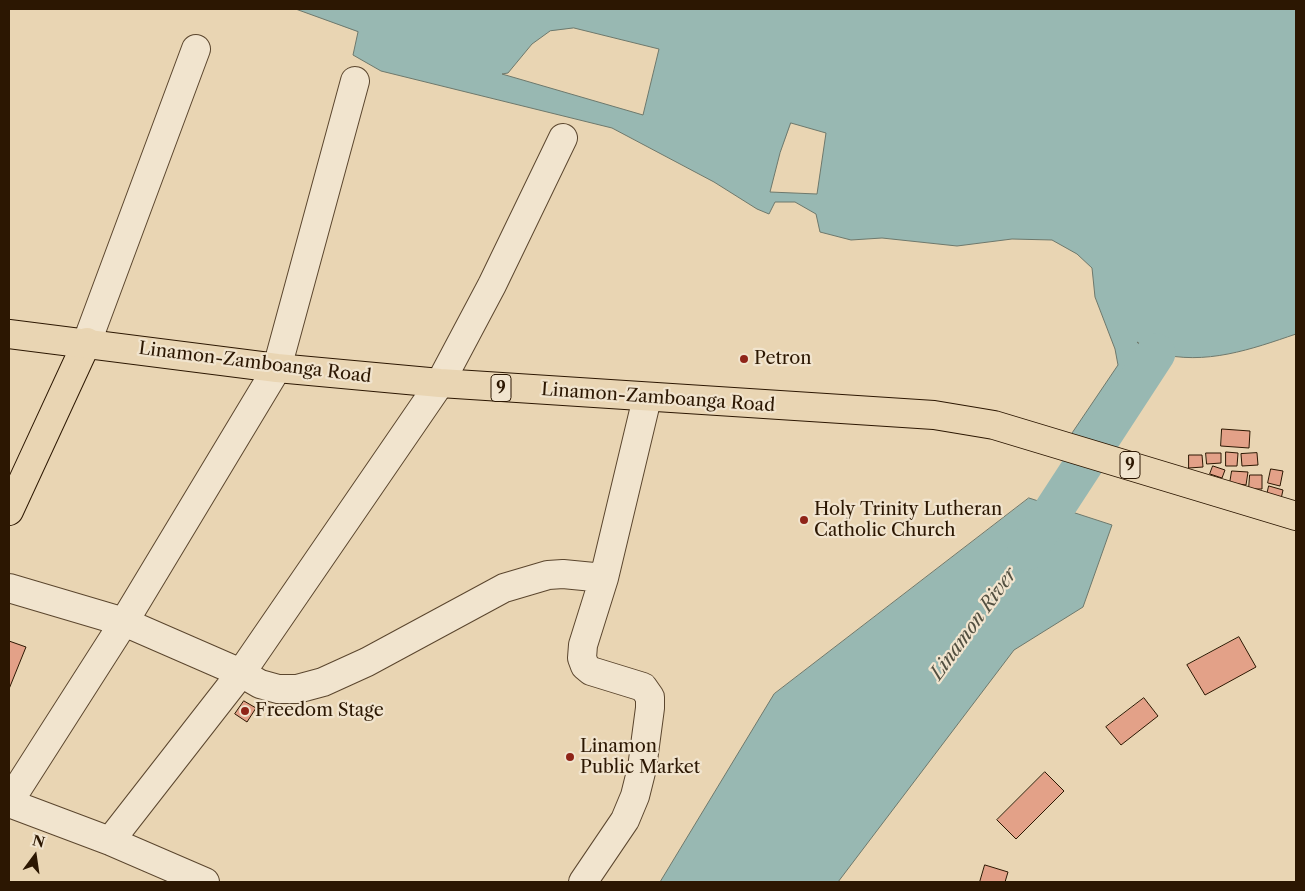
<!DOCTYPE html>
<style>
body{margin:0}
#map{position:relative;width:1305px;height:891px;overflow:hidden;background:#e9d5b3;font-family:"Libre Caslon Text",serif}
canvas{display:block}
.frame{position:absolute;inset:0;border:10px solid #2c1702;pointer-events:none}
.north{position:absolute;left:10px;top:831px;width:50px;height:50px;-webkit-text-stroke:4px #f1e4ce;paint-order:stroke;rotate:14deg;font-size:14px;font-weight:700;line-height:20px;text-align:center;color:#2c1702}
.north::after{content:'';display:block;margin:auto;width:18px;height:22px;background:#2c1702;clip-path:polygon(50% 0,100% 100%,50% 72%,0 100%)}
</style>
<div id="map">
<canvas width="1305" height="891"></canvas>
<div class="frame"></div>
<div class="north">N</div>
</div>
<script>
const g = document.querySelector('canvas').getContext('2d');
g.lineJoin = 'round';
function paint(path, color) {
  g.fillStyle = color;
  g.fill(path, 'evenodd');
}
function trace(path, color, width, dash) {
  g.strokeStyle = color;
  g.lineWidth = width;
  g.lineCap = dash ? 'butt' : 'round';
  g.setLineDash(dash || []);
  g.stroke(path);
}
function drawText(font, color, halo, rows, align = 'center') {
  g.font = font + ' "Libre Caslon Text",serif';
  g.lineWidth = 4.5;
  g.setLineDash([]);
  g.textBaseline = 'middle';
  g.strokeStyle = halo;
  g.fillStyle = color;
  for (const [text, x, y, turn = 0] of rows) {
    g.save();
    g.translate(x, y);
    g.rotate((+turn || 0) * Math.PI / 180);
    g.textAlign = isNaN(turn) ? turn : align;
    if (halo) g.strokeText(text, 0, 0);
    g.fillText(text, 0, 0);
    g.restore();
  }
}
const water = new Path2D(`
 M296,9H1296V334C1252,349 1205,366 1157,353C1150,351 1143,345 1137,342L1160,367L1112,448L1070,436L1118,365L1115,349L1095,297L1092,268L1077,254L1052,240L1012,239L957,246L882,238L851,240L820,232L816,214L795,202H775L769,214L757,209L714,182L612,128L381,71L353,55L358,32ZM574,28L659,49L643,115L502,74L508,73L532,44L550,31ZM791,123L826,133L817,194L770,192L780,153Z
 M1029,498L1112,525L1083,607L1014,650L838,882H660L774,694Z`);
const river = new Path2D(`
 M1027,551L1156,353`);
const building = new Path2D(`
 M1222,429L1250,431L1249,448L1221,446Z
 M1226,452L1238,453L1237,466H1226Z
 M1206,453H1221V463L1207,464Z
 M1257,453L1258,465L1242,466L1241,454Z
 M1189,455H1202L1203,467L1189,468Z
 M1213,466L1225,470L1222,478L1210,474Z
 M1271,469L1283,471L1280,486L1268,483Z
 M1232,471L1248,472L1246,485L1230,483Z
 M1250,475H1262V489H1249Z
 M1269,486L1283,490L1281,499L1267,495Z
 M1239,637L1256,667L1205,695L1187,665Z
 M9,641L26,647L9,689Z
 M1144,698L1158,716L1121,745L1106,727Z
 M244,701L256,708L247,722L235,714Z
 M1045,772L1064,791L1016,839L997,820Z
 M985,865L1008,872L1005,882H980Z`);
const minor = new Path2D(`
 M87,342L196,49
 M9,588L124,622L241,673L260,684L278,689H297L323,682L367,662L504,588L548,575L563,574L604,578
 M9,802L124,622L277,368L355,81
 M9,803L110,841L205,882
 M110,841L241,673L440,383L492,285L563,138
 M583,882L625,820L635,796L642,768L650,708V697L643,687L591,671L585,666L582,658L583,645L604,578L647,398`);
const major = new Path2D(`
 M9,511L87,342`);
const highway = new Path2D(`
 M9,334L277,368L440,383L934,415L994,425L1296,516`);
const markers = [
 [744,359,5,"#8f2418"],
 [804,520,5,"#8f2418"],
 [245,711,5,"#8f2418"],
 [570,757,5,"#8f2418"]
];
const shields = [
 [501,388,20],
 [1130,465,20]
];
const shieldNames = [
 ["9",501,388],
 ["9",1130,465]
];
const poiNames = [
 ["Petron",754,359],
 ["Holy Trinity Lutheran",814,510],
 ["Catholic Church",814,531],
 ["Freedom Stage",255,711],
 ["Linamon",580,747],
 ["Public Market",580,768]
];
const streetNames = [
 ["Linamon-Zamboanga Road",255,363,7],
 ["Linamon-Zamboanga Road",658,398,4]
];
const waterNames = [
 ["Linamon River",974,624,-54]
];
paint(water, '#98b8b2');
trace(water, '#6d786c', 1);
trace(river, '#98b8b2', 39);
paint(building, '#e3a188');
trace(building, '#2c1702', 1);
trace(minor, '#5b462e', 30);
trace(major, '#2c1702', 30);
trace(highway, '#2c1702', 30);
trace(minor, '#f1e4ce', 28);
trace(major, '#e9d5b3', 28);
trace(highway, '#e9d5b3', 28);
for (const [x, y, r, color] of markers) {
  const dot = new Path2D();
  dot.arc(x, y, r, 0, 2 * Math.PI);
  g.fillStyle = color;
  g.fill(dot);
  trace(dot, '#f1e4ce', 2);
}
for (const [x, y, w] of shields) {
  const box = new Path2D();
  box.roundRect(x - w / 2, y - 13.5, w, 27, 4);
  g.fillStyle = '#f1e4ce';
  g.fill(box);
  trace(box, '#2c1702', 1);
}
drawText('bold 16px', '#2c1702', null, shieldNames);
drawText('18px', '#2c1702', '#f1e4ce', poiNames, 'left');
drawText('18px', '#2c1702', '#f1e4ce', streetNames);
drawText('italic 19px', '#524f40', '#f1e4ce', waterNames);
</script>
